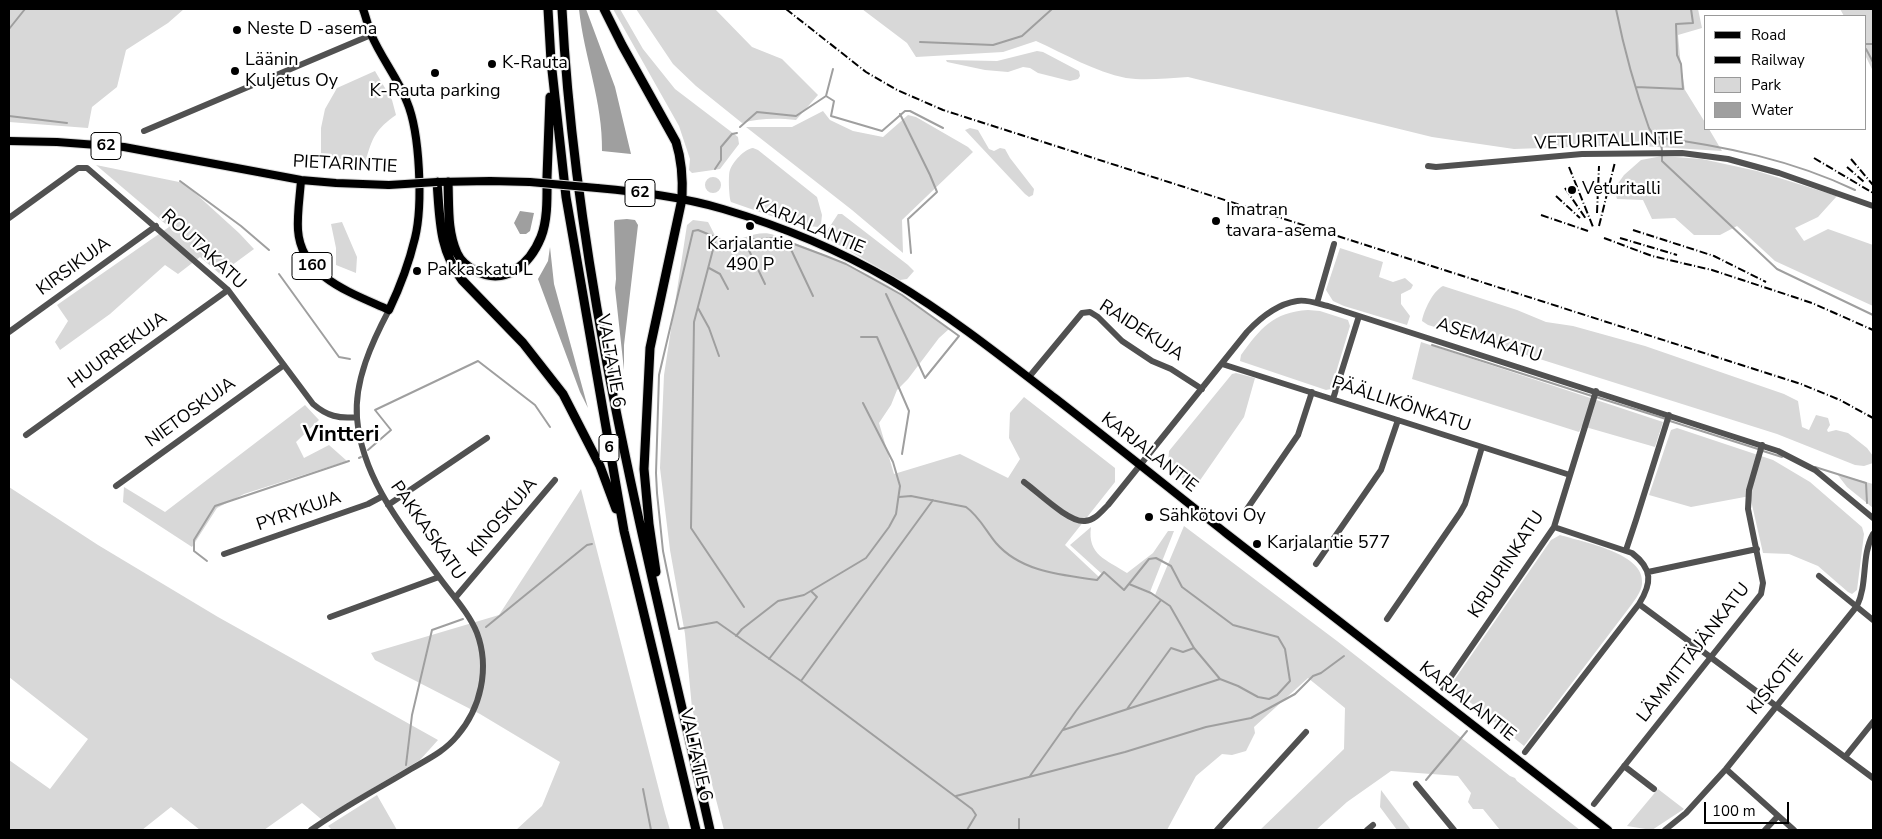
<!DOCTYPE html>
<meta charset="utf-8">
<style>
body{margin:0}
#map{position:relative;width:1882px;height:839px;overflow:hidden;background:#fff;font-family:"Nunito Sans",sans-serif}
canvas{display:block}
.frame{position:absolute;inset:0;border:10px solid #000;pointer-events:none}
.legend{position:absolute;left:1704px;top:15px;width:162px;height:115px;box-sizing:border-box;background:#fff;border:1px solid #999;margin:0;padding:6px 9px;list-style:none;font-size:15px;color:#000}
.legend li{display:flex;align-items:center;gap:10px;height:25px}
.legend b{width:25px;border:1px solid #999}
.scale{position:absolute;left:1704px;top:802px;width:85px;height:22px;box-sizing:border-box;border:2px solid #000;border-top:0;padding-left:6px;font-size:15px;line-height:18px;white-space:nowrap;color:#000;-webkit-text-stroke:4px #fff;paint-order:stroke}
</style>
<div id="map">
<canvas width="1882" height="839"></canvas>
<div class="frame"></div>
<ul class="legend">
<li><b style="height:6px;background:#000"></b>Road</li>
<li><b style="height:6px;background:#000"></b>Railway</li>
<li><b style="height:14px;background:#d8d8d8"></b>Park</li>
<li><b style="height:14px;background:#9f9f9f"></b>Water</li>
</ul>
<div class="scale">100 m</div>
</div>
<script>
const g = document.querySelector('canvas').getContext('2d');
g.lineJoin = 'round';
function paint(path, color) {
  g.fillStyle = color;
  g.fill(path, 'evenodd');
}
function trace(path, color, width, dash) {
  g.strokeStyle = color;
  g.lineWidth = width;
  g.lineCap = dash ? 'butt' : 'round';
  g.setLineDash(dash || []);
  g.stroke(path);
}
function drawText(font, color, halo, rows, align = 'center') {
  g.font = font + ' "Nunito Sans",sans-serif';
  g.lineWidth = 4.5;
  g.setLineDash([]);
  g.textBaseline = 'middle';
  g.strokeStyle = halo;
  g.fillStyle = color;
  for (const [text, x, y, turn = 0] of rows) {
    g.save();
    g.translate(x, y);
    g.rotate((+turn || 0) * Math.PI / 180);
    g.textAlign = isNaN(turn) ? turn : align;
    if (halo) g.strokeText(text, 0, 0);
    g.fillText(text, 0, 0);
    g.restore();
  }
}
const green = new Path2D(`
 M9,9H184L168,23L126,50L117,87L92,107L88,128L9,122Z
 M613,9H620L643,49L675,89L738,137L739,144L720,169L692,173L689,170L690,159L679,126Z
 M636,9H715L752,47L782,59L818,95L796,120C777,118 760,118 742,123L696,86L673,64Z
 M862,9H1698L1702,28L1678,35L1681,67L1685,90L1706,124V129H1709L1722,151L1625,145L1514,149L1432,137L1188,77C1167,78 1146,81 1126,78C1095,72 1065,54 1036,41L1003,52L916,57L907,43Z
 M1840,9H1873V71L1866,57V16H1844Z
 M1037,51L1043,52L1079,71L1080,76L1078,79L1070,81L1038,73L1030,68L1023,67L1008,72L985,70L947,62L946,60L997,61Z
 M375,71L392,100L396,115C376,129 372,138 366,160L321,158V128L325,109L337,88Z
 M823,111L830,120L853,131L883,137L908,115L916,117L968,147L973,152L902,220L903,253L852,210L746,127H792Z
 M970,128L978,130L989,149L994,151L1000,148L1005,149L1010,158L1034,189L1033,195L1029,197L1025,194L965,130Z
 M753,148L758,150L817,197L822,215L821,224L818,227L797,225L731,202C729,198 728,174 730,170C733,162 744,149 753,148Z
 M1662,156L1702,159L1757,171L1837,196L1818,217L1795,228L1804,241L1828,229L1873,245V306L1775,261L1737,226L1720,235H1694L1675,218L1652,219L1643,200L1617,199L1614,189L1624,175L1641,160Z
 M96,165L184,183L239,233L254,249L220,274L200,257L178,274L165,265L110,314L60,350L55,342L68,321L57,305L169,227Z
 M705 185a8 8 0 1 1 16 0a8 8 0 1 1-16 0Z
 M838,214H842L908,265L914,271L907,279L900,280L825,237V234Z
 M693,220L708,222C711,227 714,235 718,239C730,249 755,227 774,235C817,252 863,268 903,295C919,306 933,318 949,329L939,338L908,379L897,390L891,405L879,423L894,474L960,454L1008,478L1020,459L1009,438L1010,413L1024,397L1115,468V482L1065,545L1099,577L1102,574L1070,545L1091,527C1087,555 1107,560 1127,573L1153,553L1168,531H1174L1150,592L1155,595L1184,526L1337,641L1510,776L1515,778L1517,781L1580,830H1500L1483,809H1473L1468,802L1471,793L1458,776L1391,771L1347,802L1316,830H1260L1344,749L1345,708L1308,678L1254,727L1255,733L1246,751L1232,755L1222,754L1196,776L1167,830H724L692,708L685,634L670,550L660,468L664,375L687,225Z
 M342,222L357,257L356,273L336,265V248L331,224Z
 M1340,248L1383,262L1379,277L1393,282L1405,278L1413,285L1411,289L1401,294V304L1410,316L1407,325L1344,306L1333,301L1326,290Z
 M1443,286L1517,310L1546,322L1573,326L1645,346L1784,394L1798,401L1802,427L1809,430L1816,415L1828,418L1830,425L1827,430L1828,432L1836,430L1848,433L1867,448L1873,456V463L1864,466L1855,465L1777,434L1489,343L1428,325L1422,321C1424,310 1433,291 1443,286Z
 M1308,310L1320,311L1348,320L1350,326L1331,389L1326,390L1240,361L1241,355C1260,329 1273,312 1308,310Z
 M1421,342L1663,422L1655,447L1582,426L1579,432L1412,379Z
 M1236,373L1255,378L1244,417L1194,489L1168,464L1169,451L1232,374Z
 M305,405L319,420L296,442L304,458L329,445L347,461L244,494L217,508L192,547L123,502L124,487L165,512Z
 M1677,428L1773,460L1810,482L1862,527L1864,534L1857,590L1852,594L1848,592L1818,566L1789,554L1763,553L1750,496L1691,507L1649,495L1671,430Z
 M1837,474L1873,484V508L1847,487Z
 M9,487L98,545L218,617L438,740L420,760L321,819L302,803L264,830H200L171,807L142,830H9V760L50,789L88,739L9,677Z
 M581,489L665,813L670,830H516L542,806L560,762L480,714L375,660L371,653L499,615Z
 M1560,535C1582,542 1646,553 1642,584C1641,592 1636,598 1632,604L1524,746L1450,686L1551,540Z
 M1658,789L1684,809L1652,830L1627,826Z
 M1381,790L1411,830H1397L1380,807Z
 M377,795L397,830H332L328,826Z`);
const water = new Path2D(`
 M579,9H586L615,87L631,154L602,151C603,102 584,57 579,9Z
 M520,211L534,213L530,231L526,234H520L514,223Z
 M627,219L635,220L638,225L624,345V370L615,288L616,279L614,222L615,220Z
 M550,247L554,284L588,408L580,392L538,279L548,261Z`);
const stream = new Path2D(`
 M1616,9C1624,49 1635,89 1649,128C1653,136 1662,141 1662,151
 M9,29L25,9
 M920,42L993,45L1022,36L1052,9
 M1866,44H1873
 M1866,49L1873,62
 M1636,87L1683,89L1681,64L1677,55L1676,24L1693,23L1691,9
 M826,96L834,101L831,116L882,131L905,111H910L943,128
 M900,114L930,175L937,192L908,219L911,253
 M9,116L67,123
 M740,127L757,112L796,116L826,96L833,69
 M1655,137C1724,146 1792,160 1855,190
 M1662,155V161L1777,269L1873,315
 M715,169L721,160V147L732,134L737,133
 M180,181L241,226L269,250
 M716,238L694,322L691,528L744,607
 M744,240L765,284
 M787,241L813,296
 M709,268L720,274L728,289
 M279,274L339,357L350,359
 M886,294L925,378L959,336L902,295L846,264L826,256L778,238L725,241L698,230L693,231L659,375L656,473L657,493L663,551L679,629L717,622L801,681L972,809L976,815L967,830
 M698,308L709,328L719,356
 M861,337H877L909,411L902,454
 M1432,345L1592,396
 M1596,397L1666,419
 M1670,421L1758,449
 M368,450L391,430L375,410L478,361L535,405L550,427
 M1763,451L1782,457
 M359,458L361,457
 M1815,467L1866,483L1867,503
 M899,497L911,496L966,507C979,516 986,531 996,543C1021,572 1062,575 1097,580L1104,572L1124,590L1149,559L1156,558L1171,566L1182,587L1233,625L1278,637L1285,649L1290,681L1277,695L1269,699L1258,697L1238,686L1220,679L1194,648L1170,606L1151,593L1129,584
 M207,561L194,551V540L215,506L349,461
 M486,627L587,545L592,544
 M736,636L742,629L778,601L804,595L866,558L889,527L896,514L900,486L893,462L863,403
 M769,659L817,597L811,591
 M801,681L933,500
 M1127,709L1171,648L1183,652L1194,648
 M1063,730L1220,679
 M406,765L412,715L432,630L463,619
 M1030,776L1076,711L1161,600
 M1426,780L1467,731
 M643,789L651,830
 M956,796L1125,752L1206,727L1251,718L1295,694L1313,676L1321,673L1344,656
 M1019,830V819`);
const minor = new Path2D(`
 M144,131L371,35
 M1428,166L1436,167L1582,154L1682,153L1728,159L1779,173L1873,206
 M9,218L78,168H87L228,290L313,404C327,416 339,419 357,417
 M1317,303L1334,244
 M9,332L156,226
 M1222,364L1570,475
 M1029,377L1082,313L1090,312L1098,317L1122,341L1152,361L1171,369L1202,389
 M1333,399L1359,316
 M26,435L228,290
 M1024,482C1038,492 1069,523 1085,521C1095,520 1101,512 1108,505L1247,332C1260,318 1278,304 1297,301C1307,299 1319,304 1328,306L1778,451L1815,470L1873,518
 M116,486L284,365
 M388,505L487,438
 M1247,509L1298,435L1312,392
 M1626,550L1636,520L1669,415
 M224,554L368,504L383,496
 M1316,564L1381,470L1398,420
 M1648,572L1757,549
 M1819,576L1873,620
 M455,598L555,480
 M1639,604L1873,778
 M330,617L439,577
 M1387,619L1460,513L1465,504L1482,447
 M1443,688L1554,527L1596,391
 M1525,752L1639,604C1652,583 1653,569 1632,553L1554,527
 M1845,757L1873,722
 M1624,766L1654,789
 M1726,769L1794,830
 M1416,784L1454,830
 M1594,804L1761,594L1763,583L1748,509L1749,490L1762,445
 M311,830C343,807 378,789 411,769C428,759 445,751 457,736C481,708 490,668 477,633C469,613 452,595 439,577C404,529 362,479 357,418C354,381 372,342 389,310
 M1217,830L1306,732
 M1367,830L1373,825
 M1665,830L1686,813L1726,769L1857,606C1868,583 1861,556 1873,534
 M1765,830L1778,816`);
const major = new Path2D(`
 M9,141L57,142L124,147L301,180L336,183L389,185
 M301,180C300,196 297,213 298,230C301,277 352,293 389,310C400,287 409,263 415,238C423,205 420,133 407,102C398,78 381,58 371,34C368,26 366,17 363,9
 M437,182L490,181L530,182
 M597,188C640,192 683,197 723,209C781,226 839,250 892,281C949,315 1002,357 1055,398C1113,443 1170,489 1227,534C1354,634 1482,731 1608,830`);
const highway = new Path2D(`
 M548,9L551,61L566,197L624,531L696,830
 M562,9C576,287 649,559 710,830
 M604,9L622,45L676,142C682,161 683,179 682,199L650,348L644,469L649,524L656,572
 M437,182C440,219 439,250 462,280L523,343L563,394L600,466L616,509
 M448,182C449,206 447,231 457,253C461,262 468,267 476,271C506,286 530,264 541,237C548,219 547,196 547,177C548,150 549,123 550,97`);
const rail = new Path2D(`
 M786,9L866,72L897,90L943,110L1801,384L1840,400L1873,418
 M1814,158L1873,193
 M1851,159L1873,185
 M1569,167L1593,227
 M1847,167L1864,182
 M1565,188L1586,219
 M1556,196L1580,218
 M1597,213L1599,166
 M1541,215L1588,231
 M1599,226L1615,162
 M1633,230L1714,256L1766,282
 M1604,238L1652,256L1712,270L1812,303L1873,330
 M1620,238L1677,255`);
const majorBridge = new Path2D(`
 M530,182L597,188
 M389,185L437,182`);
const markers = [
 [237,30,5,"#000"],
 [492,64,5,"#000"],
 [235,71,5,"#000"],
 [435,73,5,"#000"],
 [1572,190,5,"#000"],
 [1216,221,5,"#000"],
 [750,226,5,"#000"],
 [417,271,5,"#000"],
 [1149,517,5,"#000"],
 [1257,544,5,"#000"]
];
const shields = [
 [106,146,30],
 [640,193,30],
 [312,266,40],
 [609,448,20]
];
const shieldNames = [
 ["62",106,146],
 ["62",640,193],
 ["160",312,266],
 ["6",609,448]
];
const poiNames = [
 ["Neste D -asema",247,30],
 ["Läänin",245,61],
 ["Kuljetus Oy",245,82],
 ["K-Rauta",502,64],
 ["K-Rauta parking",435,92,"center"],
 ["Veturitalli",1582,190],
 ["Imatran",1226,211],
 ["tavara-asema",1226,232],
 ["Karjalantie",750,245,"center"],
 ["490 P",750,266,"center"],
 ["Pakkaskatu L",427,271],
 ["Sähkötovi Oy",1159,517],
 ["Karjalantie 577",1267,544]
];
const streetNames = [
 ["VETURITALLINTIE",1609,142,-2],
 ["PIETARINTIE",345,165,3],
 ["KARJALANTIE",810,227,23],
 ["ROUTAKATU",203,250,43],
 ["KIRSIKUJA",74,267,-36],
 ["RAIDEKUJA",1141,331,33],
 ["ASEMAKATU",1489,341,18],
 ["HUURREKUJA",118,351,-36],
 ["VALTATIE 6",610,361,80],
 ["PÄÄLLIKÖNKATU",1401,405,18],
 ["NIETOSKUJA",191,413,-36],
 ["KARJALANTIE",1149,453,38],
 ["PYRYKUJA",299,512,-19],
 ["KINOSKUJA",503,518,-50],
 ["PAKKASKATU",427,531,55],
 ["KIRJURINKATU",1507,565,-57],
 ["LÄMMITTÄJÄNKATU",1694,653,-52],
 ["KISKOTIE",1776,683,-51],
 ["KARJALANTIE",1467,702,38],
 ["VALTATIE 6",695,755,77]
];
const districtNames = [
 ["Vintteri",341,436]
];
paint(green, '#d8d8d8');
paint(water, '#9f9f9f');
trace(stream, '#9f9f9f', 2);
trace(major, '#dbdbdb', 10);
trace(highway, '#dbdbdb', 11);
trace(minor, '#515151', 6);
trace(major, '#000', 8);
trace(highway, '#000', 9);
trace(rail, '#000', 2, [8, 2.5, 1, 2.5]);
trace(majorBridge, '#dbdbdb', 10, []);
trace(majorBridge, '#000', 8);
for (const [x, y, r, color] of markers) {
  const dot = new Path2D();
  dot.arc(x, y, r, 0, 2 * Math.PI);
  g.fillStyle = color;
  g.fill(dot);
  trace(dot, '#fff', 2);
}
for (const [x, y, w] of shields) {
  const box = new Path2D();
  box.roundRect(x - w / 2, y - 13.5, w, 27, 4);
  g.fillStyle = '#fff';
  g.fill(box);
  trace(box, '#000', 1);
}
drawText('bold 16px', '#000', null, shieldNames);
drawText('18px', '#000', '#fff', poiNames, 'left');
drawText('18px', '#000', '#fff', streetNames);
drawText('bold 22px', '#000', '#fff', districtNames);
</script>
